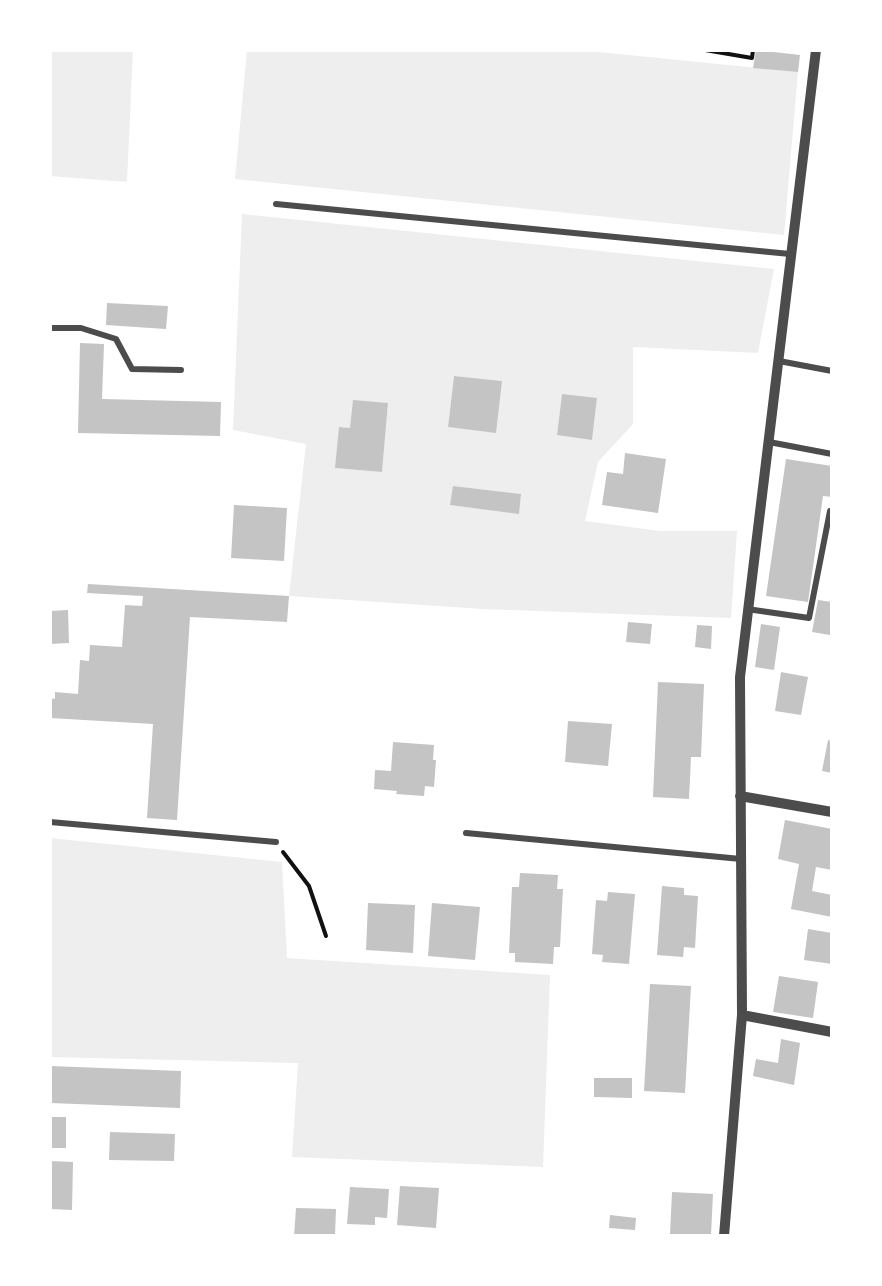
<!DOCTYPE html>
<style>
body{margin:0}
#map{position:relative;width:882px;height:1286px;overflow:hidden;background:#fff;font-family:Montserrat,sans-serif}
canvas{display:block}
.frame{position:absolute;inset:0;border:52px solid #fff;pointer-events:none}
</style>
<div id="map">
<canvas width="882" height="1286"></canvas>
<div class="frame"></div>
</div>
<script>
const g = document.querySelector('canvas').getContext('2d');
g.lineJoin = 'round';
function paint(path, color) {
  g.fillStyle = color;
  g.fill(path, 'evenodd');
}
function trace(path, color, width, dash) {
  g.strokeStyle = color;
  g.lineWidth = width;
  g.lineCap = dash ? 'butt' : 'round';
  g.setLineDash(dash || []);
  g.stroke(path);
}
const green = new Path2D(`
 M50,50H133L127,182L50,176Z
 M247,50H579L798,72L784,235L235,179Z
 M242,214L774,269L758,353L633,347V424L598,462L585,521L660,531H737L731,618L482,609L289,596L306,444L233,430ZM454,376L501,381L496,432L448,427ZM562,395L597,399L592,439L557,435ZM388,403L382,472L336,468L339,427L350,428ZM453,486L521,494L519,513L451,505Z
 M50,838L282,862L287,958L550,975L543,1167L292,1157L298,1063L50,1057Z`);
const building = new Path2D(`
 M756,50L800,55L798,72L753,68Z
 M107,303L168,306L166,329L106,325Z
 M80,343L104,344L102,399L221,402L220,436L78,433Z
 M454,376L502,381L496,433L448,427Z
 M562,394L597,398L592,440L557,435Z
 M353,400L388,403L382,472L335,468L339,427L350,428Z
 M625,453L666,459L658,513L602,505L607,472L623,474Z
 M786,459L832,466V497L823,496L808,602L766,596Z
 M453,486L521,494L519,514L450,505Z
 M234,505L287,508L284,561L231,558Z
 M88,584L289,596L287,622L190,617L177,820L147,818L153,724L50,718V698L55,699V692L78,694L80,660L89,661L90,645L122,647L125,605L142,606L143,596L87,593Z
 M818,600L832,602L830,635L812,632Z
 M68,610L69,643L50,644V611Z
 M628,622L652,624L650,644L626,642Z
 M761,624L780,627L774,670L755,667Z
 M697,625L712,626L711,649L695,647Z
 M781,672L808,677L801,715L775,711Z
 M658,682L704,684L701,757H691L689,799L653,797Z
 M568,721L612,724L608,766L565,762Z
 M828,740L832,741V773L822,771Z
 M393,742L434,745L433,760H436L434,787L425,786L424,796L396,794L397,791L374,789L375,770L391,771Z
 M785,820L832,829V870L816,867L812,891L832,895V917L791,909L799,864L778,859Z
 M520,873L558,875L557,889H563L560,947H554L553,964L515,962V953H509L512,887H519Z
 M662,886L684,888V895L698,896L695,948L684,947L683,957L657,955Z
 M608,892L635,894L629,964L602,962L603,955L592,954L596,900L607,901Z
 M368,903L415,905L413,953L366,950Z
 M432,903L480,907L475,960L428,956Z
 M808,929L832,933V964L804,960Z
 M779,976L818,982L813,1018L773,1012Z
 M650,984L691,986L685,1093L644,1091Z
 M781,1039L800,1043L794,1085L753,1076L756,1059L778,1063Z
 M50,1066L181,1071L180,1108L50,1103Z
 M594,1078H632V1098L594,1097Z
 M50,1117H66V1148H50Z
 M110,1132L175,1134L174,1161L109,1160Z
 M50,1161L73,1162L72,1210L50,1209Z
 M400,1186L439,1188L436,1228L397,1225Z
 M350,1187L389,1189L387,1218L375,1217V1225L347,1224Z
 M672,1192L713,1194L711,1235L670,1234Z
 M296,1208L336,1209L335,1236H294Z
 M610,1215L636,1218L635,1230L609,1228Z`);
const path = new Path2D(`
 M705,50L752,58L753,50
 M283,852L309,886L326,936`);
const service = new Path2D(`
 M276,204L790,254
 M50,328H81L116,339L132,369L181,370
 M779,361L832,371
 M769,442L832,454
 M747,609L809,618L830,511L832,512
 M50,822L276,842
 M466,833L741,859`);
const minor = new Path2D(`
 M740,796L832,812
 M742,1015L832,1032
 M724,1236L742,1015L740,677L816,50`);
paint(green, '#eee');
paint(building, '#c4c4c4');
trace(path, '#111', 4);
trace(service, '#4c4c4c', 6);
trace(minor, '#4c4c4c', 10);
</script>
